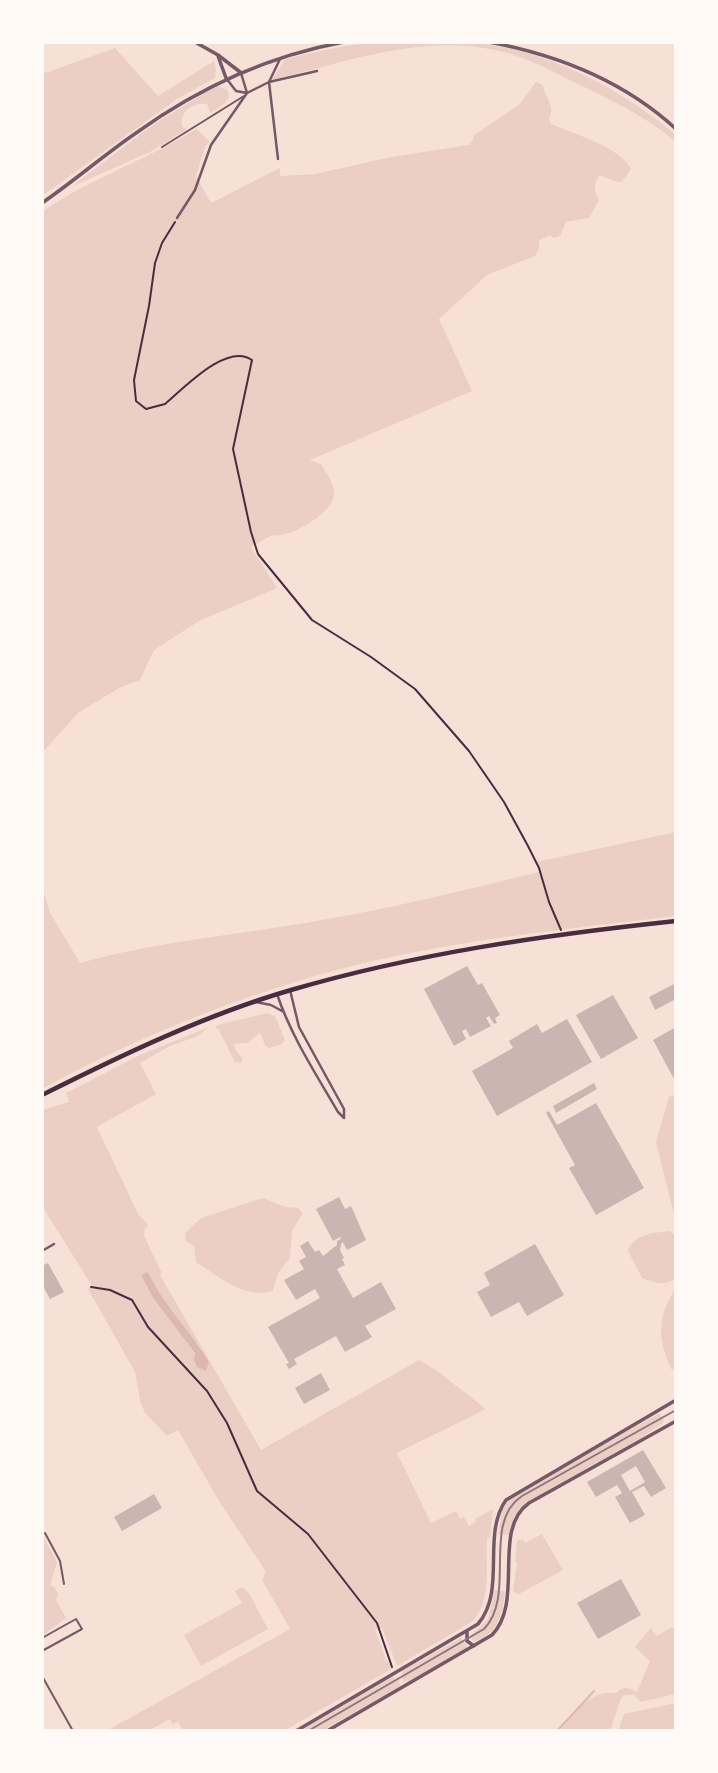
<!DOCTYPE html>
<style>
body{margin:0}
#map{position:relative;width:718px;height:1773px;overflow:hidden;background:#f7e1d7;font-family:"DejaVu Sans",sans-serif}
canvas{display:block}
.frame{position:absolute;inset:0;border:44px solid #fffaf5;pointer-events:none}
</style>
<div id="map">
<canvas width="718" height="1773"></canvas>
<div class="frame"></div>
</div>
<script>
const g = document.querySelector('canvas').getContext('2d');
g.lineJoin = 'round';
function paint(path, color) {
  g.fillStyle = color;
  g.fill(path, 'evenodd');
}
function trace(path, color, width, dash) {
  g.strokeStyle = color;
  g.lineWidth = width;
  g.lineCap = dash ? 'butt' : 'round';
  g.setLineDash(dash || []);
  g.stroke(path);
}
const green = new Path2D(`
 M375,42C405,42 437,40 467,42C544,48 618,86 676,135V142C650,119 611,100 580,85C561,76 542,65 522,58C439,27 354,60 272,80L285,59L344,46Z
 M115,48L158,96L214,61L216,69L215,78L177,99L42,196V74Z
 M536,82L543,85C545,99 556,105 549,119L551,124C574,134 620,147 631,169L622,182C613,183 608,176 599,176C593,184 594,192 599,200L589,218L566,222L560,236L554,238L550,235L539,241V248L535,256L487,275L439,319L472,391L310,460L321,464C326,473 335,484 334,495C332,513 290,539 272,535L251,547L277,588L199,621L154,650L140,680L119,688L78,713L42,753V212C90,178 147,160 196,129L209,141L204,150L196,176L211,203L280,168V176L315,174L391,157L469,145L474,139L473,136L520,104Z
 M217,85L227,90C235,100 218,108 210,113L207,104C193,102 179,112 182,127L187,129L150,152L71,187L150,127Z
 M676,832V916C576,928 475,938 377,960C267,985 141,1034 42,1089V886L50,913L80,963C155,942 229,936 305,923C384,910 462,891 539,872L536,862Z
 M267,1013L275,1016L285,1040L282,1044L269,1048L265,1045L260,1033L247,1043L234,1044L236,1051L243,1059L241,1063L235,1062L219,1030L215,1028L217,1025Z
 M209,1027L198,1036L170,1046L140,1063L156,1094L97,1127L138,1214L148,1225L145,1228L144,1236L162,1273L160,1275L261,1450L419,1360L436,1370L486,1409L397,1453L431,1523L456,1511L460,1519L464,1517L469,1526L476,1522L475,1519L493,1509L490,1537L487,1538C485,1564 493,1598 473,1621L397,1666L382,1628L375,1629L386,1660L393,1668L284,1731H183L178,1722L173,1724L170,1719L148,1731H106L290,1629L262,1580L266,1572L219,1501L178,1430L167,1436L145,1413L140,1401L135,1372L88,1289L92,1286L42,1206V1110L69,1102L66,1093L140,1055ZM148,1272L158,1295L202,1350L195,1353L153,1298L141,1275Z
 M676,1094V1222L656,1142L669,1097Z
 M263,1198L285,1207L298,1208L303,1213L292,1231L290,1258L278,1273L273,1291C244,1299 219,1277 196,1262L194,1246L186,1241L185,1233L201,1218Z
 M669,1231L676,1236V1277C666,1287 654,1283 642,1278L628,1251C633,1234 654,1233 669,1231Z
 M676,1287V1369H671C657,1337 657,1318 676,1287Z
 M658,1414H660L664,1421L663,1423L641,1438L527,1502L514,1516L510,1535L498,1534L502,1510L513,1495Z
 M542,1534L563,1570L519,1594L515,1593L513,1590L517,1563L515,1562L517,1540L523,1539L525,1543Z
 M44,1538L57,1562L50,1585L54,1587L58,1594L56,1600L66,1618L42,1636V1539Z
 M240,1588H243L249,1593L268,1629L201,1666L184,1635L242,1603L235,1591Z
 M494,1590L505,1591C503,1614 498,1634 474,1642L470,1636L488,1619Z
 M651,1628L657,1636L670,1628H676V1694L641,1702L634,1695H624L621,1698L610,1731H559C577,1712 588,1690 616,1693C623,1686 628,1687 637,1692L650,1661L635,1647Z
 M461,1638L467,1646L466,1649L409,1682L407,1680L403,1682L402,1671Z
 M393,1676L395,1679L399,1676L400,1687L322,1731H300Z
 M676,1703V1731H618L624,1714Z`);
const water = new Path2D(`
 M148,1272C163,1305 190,1330 209,1362L206,1371L197,1367L194,1360L195,1353L153,1298L141,1275Z`);
const stream = new Path2D(`
 M557,1731L594,1691`);
const building = new Path2D(`
 M467,966L478,985L482,983L500,1015L495,1018L497,1023L494,1024L489,1016L486,1018L491,1026L470,1037L466,1029L462,1031L466,1039L454,1046L424,989Z
 M676,983V999L655,1010L649,997Z
 M613,995L638,1038L601,1059L576,1015Z
 M567,1019L592,1062L497,1116L472,1071L513,1048L509,1041L537,1024L542,1033Z
 M676,1027V1076L674,1079L653,1040Z
 M594,1083L597,1089L556,1113L553,1106Z
 M596,1103L644,1188L596,1215L569,1168L575,1165L546,1113L549,1111L557,1125Z
 M339,1197L345,1209L351,1206L366,1240L347,1250L343,1242L341,1244L340,1250L344,1258L342,1259L345,1265L337,1269L353,1298L381,1282L396,1309L365,1326L372,1337L345,1352L336,1336L294,1359L297,1364L289,1369L286,1364L289,1363L268,1327L320,1298L315,1289L296,1300L284,1280L304,1269L299,1261L306,1257L300,1246L308,1241L315,1252L319,1250L323,1256L337,1245V1241L341,1239L340,1237L333,1241L316,1209Z
 M535,1244L564,1295L527,1316L519,1302L491,1317L477,1292L490,1285L484,1273Z
 M48,1263L64,1292L50,1299L44,1288L42,1289V1266Z
 M321,1373L330,1390L304,1404L295,1388Z
 M643,1450L666,1488L651,1497L644,1486L632,1492L645,1515L630,1523L615,1497L622,1493L617,1485L596,1497L587,1482ZM636,1466L645,1482L630,1491L621,1475Z
 M154,1494L162,1508L122,1531L114,1517Z
 M621,1579L641,1615L598,1639L577,1603Z`);
const path = new Path2D(`
 M175,222L162,243L155,263L149,306L134,380L136,401L146,409L165,404C184,388 227,342 252,360L233,449L251,532L258,554L312,620L371,657L415,689L469,751L504,802L528,846L539,868L549,902L561,930
 M91,1287L110,1290L132,1300L148,1327L207,1391L227,1423L257,1491L308,1534L377,1623L392,1667`);
const service = new Path2D(`
 M162,147L244,96
 M45,1533L60,1561L64,1584
 M42,1638L76,1619L82,1629L42,1651
 M42,1676L73,1731`);
const minor = new Path2D(`
 M241,73L247,93
 M226,78L236,91L247,93
 M278,159L269,82L280,59
 M177,218L195,190L211,145L247,93L269,82L317,71
 M290,990L299,1027L344,1109V1118
 M277,994C291,1036 316,1074 338,1112L344,1118
 M256,1002L271,1005L282,1011
 M42,1251L54,1244`);
const tertiary = new Path2D(`
 M195,42L218,55L240,72
 M489,42C558,55 624,81 676,129
 M218,56L226,78
 M42,203C74,181 104,155 136,133C200,87 267,56 344,42
 M467,1632V1641L474,1646
 M296,1731L478,1624C507,1590 481,1535 506,1500L676,1400
 M327,1731L492,1635C525,1601 491,1530 529,1503L676,1421`);
const primary = new Path2D(`
 M42,1095C122,1055 205,1015 291,990C418,953 545,935 676,921`);
const tram = new Path2D(`
 M308,1731L484,1629C517,1595 481,1523 522,1496L676,1410`);
paint(green, '#ebcfc5');
paint(water, '#dcb8b0');
trace(stream, '#dcb8b0', 2);
paint(building, '#ccb4b1');
trace(path, '#4a2c40', 2);
trace(service, '#755966', 2);
trace(minor, '#755966', 2.5);
trace(tertiary, '#755966', 3.5);
trace(primary, '#4a2c40', 4.5);
trace(tram, '#8f747c', 2);
</script>
